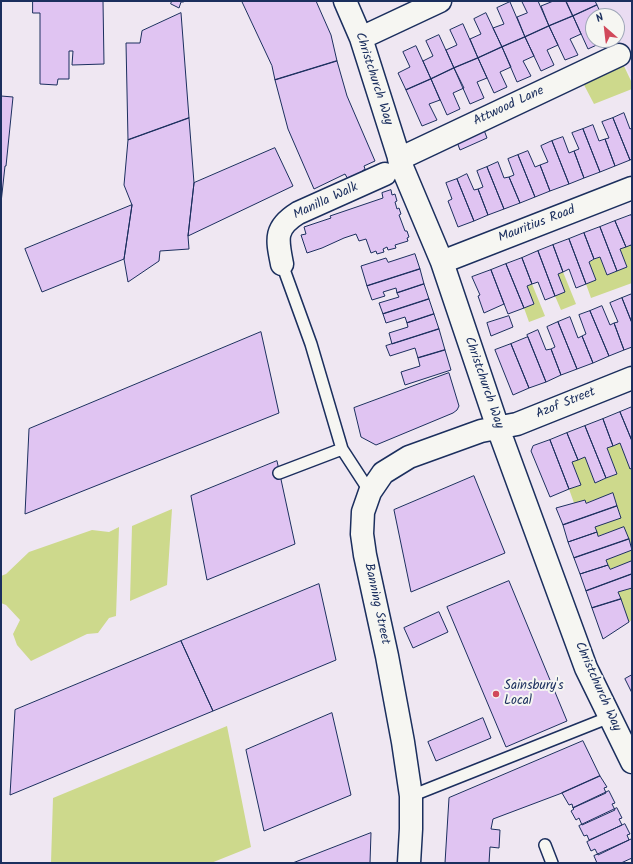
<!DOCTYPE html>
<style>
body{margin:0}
#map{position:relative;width:633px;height:864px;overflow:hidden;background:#efe7f2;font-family:Kalam,sans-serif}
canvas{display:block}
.frame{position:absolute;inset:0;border:2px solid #1b2f5e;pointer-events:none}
.north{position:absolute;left:585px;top:8px;width:40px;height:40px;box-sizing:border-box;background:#f6f6f2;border:1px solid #9ea6b7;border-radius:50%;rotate:332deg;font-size:11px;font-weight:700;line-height:16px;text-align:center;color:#1b2f5e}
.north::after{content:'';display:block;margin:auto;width:14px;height:18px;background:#d1495b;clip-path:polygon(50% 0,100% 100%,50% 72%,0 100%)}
</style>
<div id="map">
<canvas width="633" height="864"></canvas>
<div class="frame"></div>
<div class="north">N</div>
</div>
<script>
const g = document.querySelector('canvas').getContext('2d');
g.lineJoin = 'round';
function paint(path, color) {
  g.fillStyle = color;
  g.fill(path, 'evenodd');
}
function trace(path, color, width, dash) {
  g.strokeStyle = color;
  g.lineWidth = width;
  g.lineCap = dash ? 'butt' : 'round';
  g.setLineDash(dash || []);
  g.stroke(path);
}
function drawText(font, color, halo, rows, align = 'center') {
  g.font = font + ' Kalam,sans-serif';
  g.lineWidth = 4;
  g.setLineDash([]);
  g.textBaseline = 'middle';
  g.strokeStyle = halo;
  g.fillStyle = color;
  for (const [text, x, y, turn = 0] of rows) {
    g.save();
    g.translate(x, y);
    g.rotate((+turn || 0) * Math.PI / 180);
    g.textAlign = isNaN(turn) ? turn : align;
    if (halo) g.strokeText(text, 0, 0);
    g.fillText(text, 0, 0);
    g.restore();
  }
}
const built = new Path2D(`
 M596,1H632V79L614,40H617V16H603Z`);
const green = new Path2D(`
 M623,64L632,83V89L594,104L583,83Z
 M631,245L632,248V283L591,298L586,284L596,280L589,262L600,257L607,275L627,267L620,249Z
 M563,272L576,304L561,310L555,296L558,274Z
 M532,284L545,316L529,322L524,308L534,304L527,286Z
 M620,443L630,468H632V548L624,527L598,536L595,527L621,517L613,493L586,503L585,500L574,503L569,489L581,485L572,462L585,457L595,483L617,474L607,448Z
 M172,509L167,585L130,601L132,526Z
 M119,527L116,616L109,618L98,633L87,634L31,661L17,645L13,634L20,620L6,605L1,603V576L6,574L29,552L92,530L109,532Z
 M632,550V561L610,569L606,560Z
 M632,588V620L629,622L618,592Z
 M227,726L251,847L211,863H51L53,798Z`);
const building = new Path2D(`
 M33,1H103L104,64L72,65L73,51H69V79H58L57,85L40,84V13H33Z
 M172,1H186L183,2H181L179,8L171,4Z
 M242,1H316L331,35L337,61L275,80L272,66Z
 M522,1H538L549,26L525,37L517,17L527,13Z
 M550,1H566L573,16L549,26L541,6L551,2Z
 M566,1H595L597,5L573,16Z
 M510,2L525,37L502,47L493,28L504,24L497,8Z
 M597,5L602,16H593V40H600L601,43L588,49L573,16Z
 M181,13L189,118L128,140L126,43H140L142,31Z
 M486,13L502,47L478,58L470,39L481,34L474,19Z
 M573,16L581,34L570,39L578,55L565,60L549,26Z
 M463,24L478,58L454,68L446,50L457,45L450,30Z
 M549,26L558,45L547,50L554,65L541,71L525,37Z
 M439,35L454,68L431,79L423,61L433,56L426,41Z
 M525,37L534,56L523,61L531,76L517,82L502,47Z
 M416,46L431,79L406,90L398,73L410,67L403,52Z
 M502,47L511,67L500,72L507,87L494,93L478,58Z
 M478,58L487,78L477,82L484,98L470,104L454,68Z
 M337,61L347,96L375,161L364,166L365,169L349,181L345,174L314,189L288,129L275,80Z
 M454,68L464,88L453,93L460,109L447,115L431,79Z
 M431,79L440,100L429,104L437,120L422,126L406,90Z
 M1,96L13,97L6,166H5L1,203Z
 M624,113L630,129L632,128V159L630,160L613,118Z
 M189,118L194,183L188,236L189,249L160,251L159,261L128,282L124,259L132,205L124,185L128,140Z
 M613,118L630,160L615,166L605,139L609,138L602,122Z
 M593,125L599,141L605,139L615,166L600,172L583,129Z
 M583,129L600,172L584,178L574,151L579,149L572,133Z
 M484,130L487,138L460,150L457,142Z
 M563,137L569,153L574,151L584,178L569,184L552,141Z
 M552,141L569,184L550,191L540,165L548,162L541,146Z
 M275,148L293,186L188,236L194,183Z
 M528,151L535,167L540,165L550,191L535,197L518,155Z
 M518,155L535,197L520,203L509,177L514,175L508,159Z
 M498,162L504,178L509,177L520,203L504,209L487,167Z
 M487,167L504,209L488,215L478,189L483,187L477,171Z
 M467,174L474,190L478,189L488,215L474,221L457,179Z
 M457,179L474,221L458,227L448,201L452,199L446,183Z
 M391,190L392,195L395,194L397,201L395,202L397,209L399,208L401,214L399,215L405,231H407L409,237L407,238L408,241L395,245L396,248L388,250L387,247L383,249L384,252L377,254L376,251L371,253L366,239L359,241L356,234L344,238L322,248L307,253L301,235L306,234L304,227L331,218L330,216L383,198L382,193Z
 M132,205L124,259L42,292L25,249Z
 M631,215L632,218V248L631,245L626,247L615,221Z
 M615,221L626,247L620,249L627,267L617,271L600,227Z
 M600,227L617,271L607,275L600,257L594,259L584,233Z
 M584,233L594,259L589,262L596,280L586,284L569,239Z
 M569,239L586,284L576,288L569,269L563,272L553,245Z
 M553,245L563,272L558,274L565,292L555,296L538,251Z
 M538,251L555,296L545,300L538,282L532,284L522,258Z
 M415,254L420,269L367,286L361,266L386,258L388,262Z
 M522,258L532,284L527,286L534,304L524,308L506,264Z
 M506,264L524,308L508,314L491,270Z
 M420,269L424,284L397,293L396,288L383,292L385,296L372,300L367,286Z
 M491,270L504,304L484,313L478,296L480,295L472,277Z
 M424,284L429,299L383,314L379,303L399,297L397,293Z
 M632,294V323L622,298Z
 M622,298L632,323V347L624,350L614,323L618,322L610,303Z
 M429,299L434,314L407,323L405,317L386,323L383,314Z
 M602,306L610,325L614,323L624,350L609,356L590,311Z
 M590,311L609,356L593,363L582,336L586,334L579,315Z
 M434,314L439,329L392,344L389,333L408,327L407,323Z
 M509,316L513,327L491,336L487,323Z
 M570,317L578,338L582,336L593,363L577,369L558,322Z
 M558,322L577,369L561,375L551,349L555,347L547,327Z
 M439,329L445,350L418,358L415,348L390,356L386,346Z
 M538,330L546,350L551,349L561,375L546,382L527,335Z
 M261,332L279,413L25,514L29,429Z
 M528,337L546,382L529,388L511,344Z
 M511,344L529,388L513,395L495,350Z
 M445,350L451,370L405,385L401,372L420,366L418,358Z
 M449,373L459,406L457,410L453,413L376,445L361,437L354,408Z
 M632,407V441L620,412Z
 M620,412L632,441V468L630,469L620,443L613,446L603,419Z
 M603,419L613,446L607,448L617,474L606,478L585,426Z
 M585,426L606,478L595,483L585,457L578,460L567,433Z
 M567,433L578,460L572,462L581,485L569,489L550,440Z
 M550,440L569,489L550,497L531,451L533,446Z
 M277,461L295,544L207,580L191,496Z
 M474,476L505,553L411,592L394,510Z
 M613,493L617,506L563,525L556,508L585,500L586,503Z
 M617,506L621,518L595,527L597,532L568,542L563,525Z
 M624,527L629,539L574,558L568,542L597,532L598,536Z
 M629,539L632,550L606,560L608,565L580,574L574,558Z
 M632,561V574L586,591L580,574L608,565L610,569Z
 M632,574V588L618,592L621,599L592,608L586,591Z
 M509,581L567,721L506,747L447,607Z
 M319,584L336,660L213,711L181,641Z
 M621,599L629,622L603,639L592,608Z
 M439,612L448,632L413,648L404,628Z
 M181,641L213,711L10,795L15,710Z
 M632,675V693L625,679Z
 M332,713L351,795L264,831L246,750Z
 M483,718L491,738L436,761L428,742Z
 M583,741L600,776L562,793L493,819L491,829L500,830L499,848L490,847L489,863H445L449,798Z
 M600,776L607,787L604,788L606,793L573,808L572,804L569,805L562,793Z
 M609,791L615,803L612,804L615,810L582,825L579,818L576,820L571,811L574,809L573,808Z
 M617,808L622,818L619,819L622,825L589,840L587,835L584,836L579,826Z
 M625,824L630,834L627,835L629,840L598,855L595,849L591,851L587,842Z
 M371,833L370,863H293Z
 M632,839V858L621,863H597L594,856Z`);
const service = new Path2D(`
 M282,264L311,344L342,449L370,492
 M279,473L342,449
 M411,796L610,717
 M545,845L552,863`);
const minor = new Path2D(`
 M345,1L361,38L402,167L442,262L498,428L586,668L632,762
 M361,38L440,1
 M399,159L619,55
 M442,262L632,188
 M282,264C277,239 274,228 298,213L385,174
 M409,863L411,829V796L403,742L387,656L365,555L362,534L363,512L370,492L383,473L409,457L481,431L517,424L632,378`);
const markers = [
 [496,694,4,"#d1495b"]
];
const streetNames = [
 ["Christchurch Way",373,79,72],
 ["Attwood Lane",509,107,-25],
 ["Manilla Walk",326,202,-25],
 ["Mauritius Road",537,225,-21],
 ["Christchurch Way",483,383,71],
 ["Azof Street",566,404,-22],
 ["Banning Street",376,604,78],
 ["Christchurch Way",597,687,66]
];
const poiNames = [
 ["Sainsbury's",504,687],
 ["Local",504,702]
];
paint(built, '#eadcf2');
paint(green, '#cdd98c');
paint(building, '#e0c4f2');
trace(building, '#1b2f5e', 1);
trace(service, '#1b2f5e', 14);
trace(minor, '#1b2f5e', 25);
trace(service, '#f6f6f2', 11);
trace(minor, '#f6f6f2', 22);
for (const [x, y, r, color] of markers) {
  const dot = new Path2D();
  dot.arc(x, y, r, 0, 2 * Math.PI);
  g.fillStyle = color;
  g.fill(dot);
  trace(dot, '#f6f6f2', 1.5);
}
drawText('13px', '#1b2f5e', '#f6f6f2', streetNames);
drawText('13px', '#1b2f5e', '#f6f6f2', poiNames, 'left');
</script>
